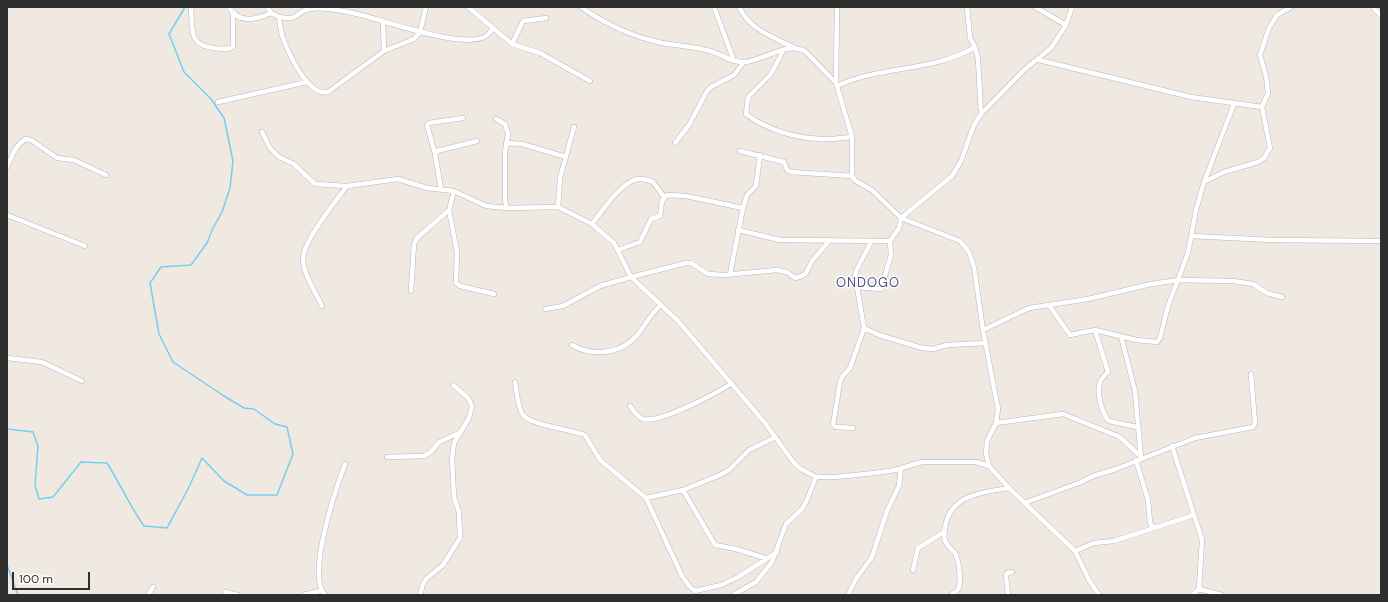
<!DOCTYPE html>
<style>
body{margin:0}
#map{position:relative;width:1388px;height:602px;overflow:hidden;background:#efe9e1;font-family:"DM Sans",sans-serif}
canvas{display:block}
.frame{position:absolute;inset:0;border:8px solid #2e2e2e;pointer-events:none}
.scale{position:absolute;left:12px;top:572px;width:78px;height:18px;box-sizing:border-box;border:2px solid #2e2e2e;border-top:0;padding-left:5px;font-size:12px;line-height:14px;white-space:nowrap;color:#2e2e2e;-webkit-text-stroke:3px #fff;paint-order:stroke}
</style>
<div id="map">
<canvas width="1388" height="602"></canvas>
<div class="frame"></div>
<div class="scale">100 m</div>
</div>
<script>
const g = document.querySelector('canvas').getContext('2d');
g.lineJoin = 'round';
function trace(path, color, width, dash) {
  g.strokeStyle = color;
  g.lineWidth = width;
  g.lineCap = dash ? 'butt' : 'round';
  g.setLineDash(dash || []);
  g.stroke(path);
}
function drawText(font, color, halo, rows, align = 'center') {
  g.font = font + ' "DM Sans",sans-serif';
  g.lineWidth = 3;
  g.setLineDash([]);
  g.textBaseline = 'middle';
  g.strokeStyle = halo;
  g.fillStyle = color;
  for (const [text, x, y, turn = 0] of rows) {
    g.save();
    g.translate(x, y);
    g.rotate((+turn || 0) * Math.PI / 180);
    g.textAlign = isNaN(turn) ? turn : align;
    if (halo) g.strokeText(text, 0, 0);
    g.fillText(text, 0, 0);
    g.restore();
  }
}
const stream = new Path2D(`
 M7,429L33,432L38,446L35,485L39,499L53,497L81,462L107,463C120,484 130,506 144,526L167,528L188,489L202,458L224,481L247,495H277L293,454L287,427L275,424L254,409L244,408L224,396L173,362L159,334L150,283L161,267L191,265L207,243L213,228L222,212L230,188L233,161L224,118L211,99L184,72L169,34L185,7
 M7,565L18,595`);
const minor = new Path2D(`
 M229,7C239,24 255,20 271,13
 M267,7L271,13L279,17C280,25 281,34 284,41C290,56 309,97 328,92L384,51L414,39L420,32L426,7
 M468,7L512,44L540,53L590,81
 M581,7C604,23 631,36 658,42C675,46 693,46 710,51C721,54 732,63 744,62C764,61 786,41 805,51L836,83
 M714,7L734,61
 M739,7C750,30 773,37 795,48
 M837,7L836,83L852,137V176L856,181L872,190L901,218L960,241L969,252L974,267L983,330L998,409L996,423L987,441L986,453L989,466L1009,488L1075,551L1089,580L1099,595
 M967,7L970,38L975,47L978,59L981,114
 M1035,7L1066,25
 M1374,7L1375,10L1381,15
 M191,9C193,30 188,45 214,48C221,49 227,50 233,47V14
 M279,17C302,21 294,12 309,9C325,6 346,11 361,15C386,21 465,50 486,36C489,34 491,31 492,29
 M383,22L384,51
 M512,44L523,21L546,18
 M783,51L771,74L748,97L746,114C767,130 795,138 821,139C831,140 842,138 852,137
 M1039,60L1191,97L1262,107L1270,148L1264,158L1258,162L1224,172L1204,182
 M837,86C881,65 934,72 975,47
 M218,102L307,82
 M1262,107L1268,93L1266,76L1260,55L1269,28L1277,15L1291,7
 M496,119L505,124L508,134L505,152V201L507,208
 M262,132L270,148L279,157L294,164L315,184L347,186L398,179L427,188L454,191L486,206L507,208L558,207L592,224L614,243L631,277L678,321L765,423L794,463L801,469L816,477H835L875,473L895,470L922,462H976L989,466
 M506,143L522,144L566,157
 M675,143L689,125L707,91L711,87L734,75L744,62
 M740,151L784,162L787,170L791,172L852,176
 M435,154L427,125L429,123L463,118
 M7,167C12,156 15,145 26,139L31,140L57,158L74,160L106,175
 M441,189L435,154L437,151L477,141
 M454,191L449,210L457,252L456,283L460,286L494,294
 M558,207L560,178L574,127
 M7,215L85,246
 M592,224C602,211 619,186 634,180C641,178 647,179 653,182L664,197
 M738,230L780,240L890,241L899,228L901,218L952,176L961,161L974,125L981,114L1024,70L1051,48L1066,25L1072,7
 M1191,236L1272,240L1381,241
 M618,250L640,242L651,219L660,216L662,201L667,195L686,196L743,208
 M730,274L743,208L747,195L756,186L760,155
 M857,287L881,289L891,255L890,241
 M411,291L414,244L417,238L449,210
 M1049,305L1088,299L1151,284L1179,280L1233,281L1253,284L1267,293L1282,297
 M322,306C316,293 304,276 303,260C302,242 336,201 347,186
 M545,309L563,306L600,286L631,277L686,263H691L708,274L724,275L777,270L787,272L795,278L802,276L806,273L812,261L830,240
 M864,328L879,335L922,348L933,349L947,345L986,343
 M983,330L1029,308L1049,305L1070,335L1095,330L1136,340L1157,342L1160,338L1168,306L1188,253L1196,210L1204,182L1234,104
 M1095,330L1108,372C1105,375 1101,379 1100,382C1096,392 1102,414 1109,421L1137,427
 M1121,336L1135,391L1141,458
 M572,345C593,357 622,354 638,334C646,324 651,313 661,305
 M7,358L42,362L82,381
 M515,382C517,393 517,406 523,415C530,425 573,430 585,435L600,460L646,498L683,490L720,475L729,470L749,450L776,437
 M630,406C634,411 638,418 643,419C659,424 717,393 732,383
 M996,423L1063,414L1120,437L1141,457
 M853,428L836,427L833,425L840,382L842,377L850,368L864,328L857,287L854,281L856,271L871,242
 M1172,446L1202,540L1199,589L1192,595
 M387,457L424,456L432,451L439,442L459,433
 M1136,460L1148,500L1150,522L1153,528
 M683,490L715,545L736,549L765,558
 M646,498L682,576L690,587L695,591L721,585L738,577L777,552
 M1024,503L1079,483L1093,476L1116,469L1195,438L1253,427L1255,423L1251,374
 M1075,551L1094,543L1114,541L1194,515
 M913,570L918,548L944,532
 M1199,589L1222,595
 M225,592L238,595
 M148,595L153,587
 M303,595L320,591
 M325,595C306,576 336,488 345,464
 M420,595L423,584L427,578L443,565L460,538L459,512L454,497L452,459L454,443L469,418L472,406L468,398L453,385
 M733,595L756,582L772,562L786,524L802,509L806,502L816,477
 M848,595L856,579L872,557L887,511L899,486L901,468
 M951,595C954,593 958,591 959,587C961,578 959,561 955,553C952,549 947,546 945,541C943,536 945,528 946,523C953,494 985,492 1009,488
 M1008,595L1006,576L1007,573L1012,572`);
const quarterNames = [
 ["ONDOGO",868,284]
];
trace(stream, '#75cff0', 1.5);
trace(minor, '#b4b7c1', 5.5);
trace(minor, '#fff', 4.5);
g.letterSpacing = '1px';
drawText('13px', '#4d5680', '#fff', quarterNames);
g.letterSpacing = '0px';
</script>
